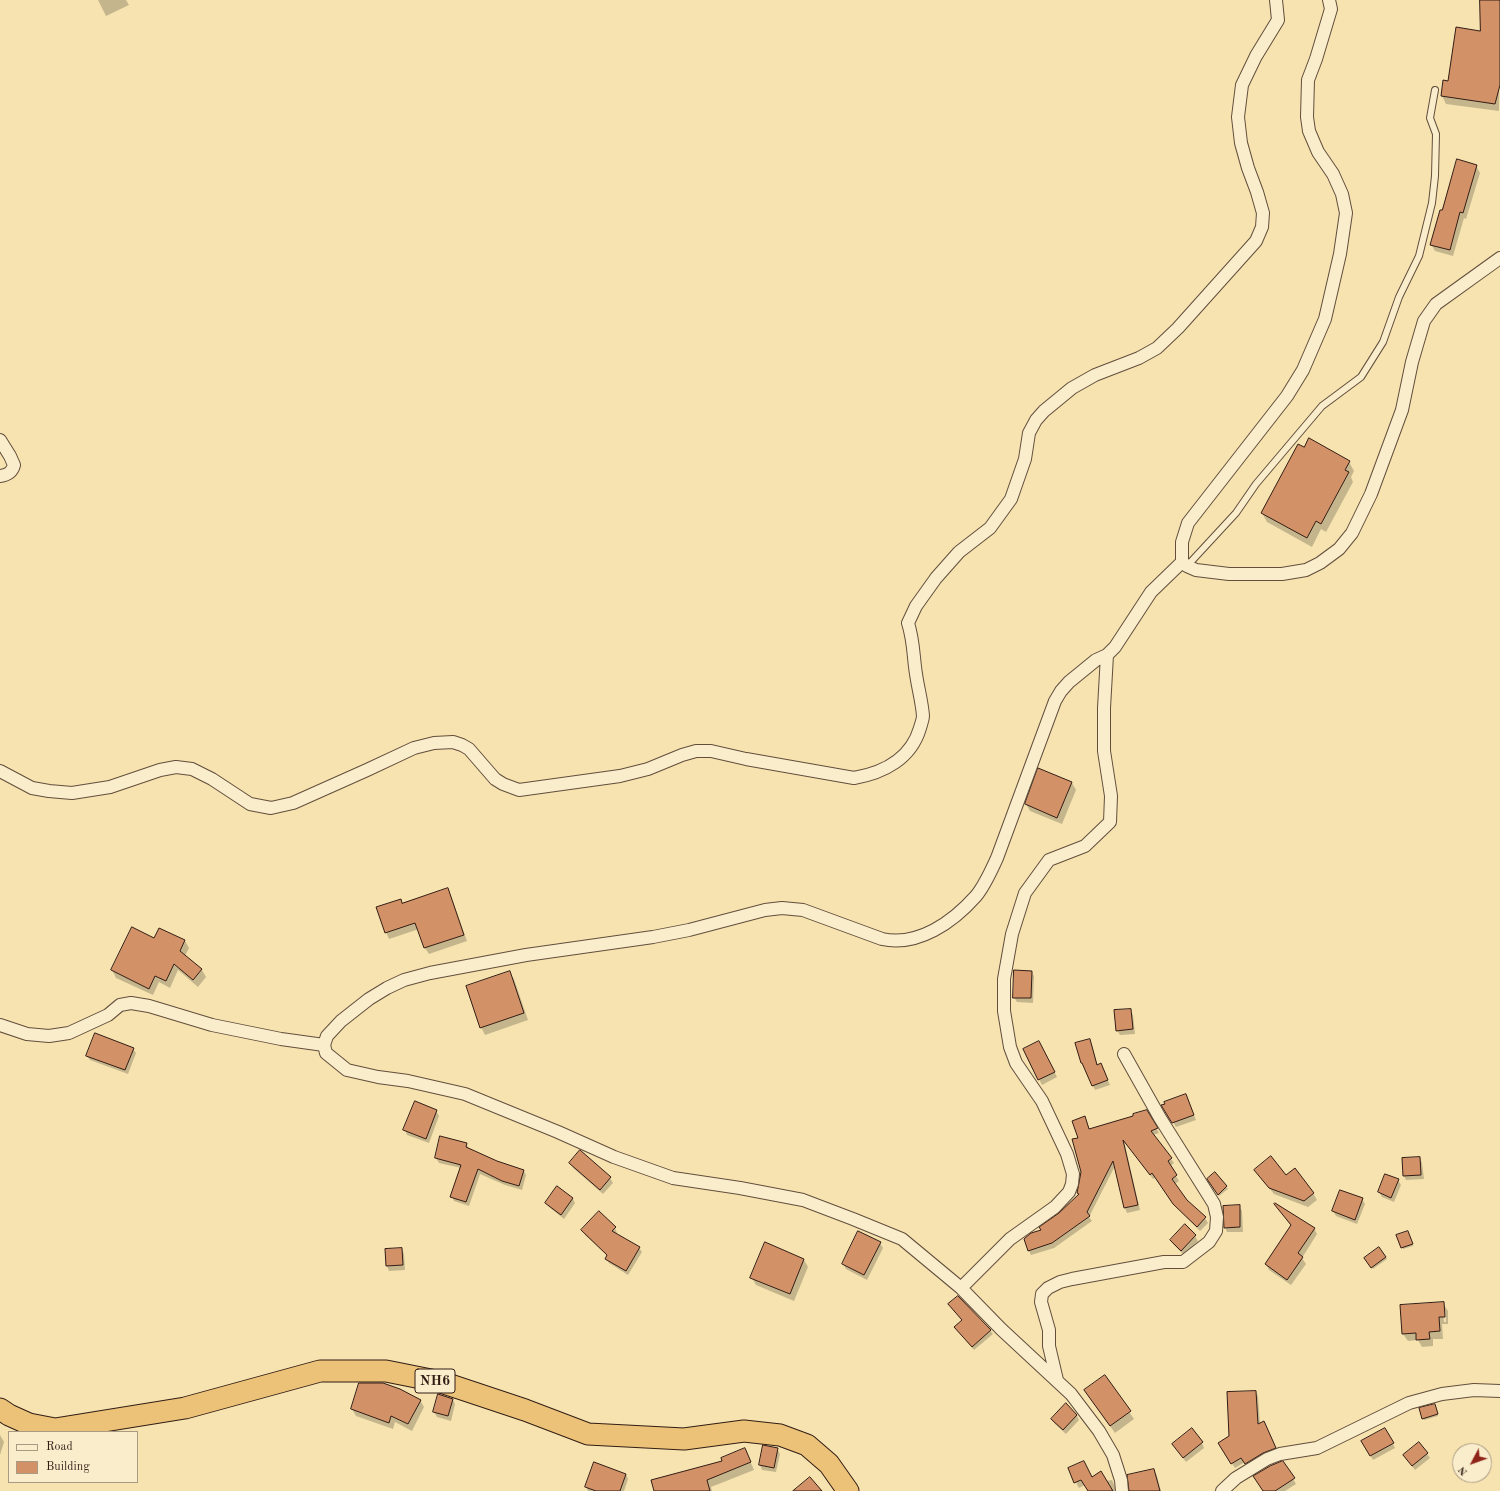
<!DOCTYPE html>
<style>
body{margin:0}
#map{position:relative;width:1500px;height:1491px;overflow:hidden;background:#f6e3b0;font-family:"Old Standard TT",serif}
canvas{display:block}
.legend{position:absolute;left:8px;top:1431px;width:130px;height:52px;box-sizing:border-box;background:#f9edcc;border:1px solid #a99a83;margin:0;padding:5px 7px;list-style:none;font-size:12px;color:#321d15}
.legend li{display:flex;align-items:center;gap:8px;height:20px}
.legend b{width:20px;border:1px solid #a99a83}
.north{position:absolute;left:1452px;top:1443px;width:40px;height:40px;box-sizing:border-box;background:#f9edcc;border:1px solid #a99a83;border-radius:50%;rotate:229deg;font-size:11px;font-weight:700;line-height:16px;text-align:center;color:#321d15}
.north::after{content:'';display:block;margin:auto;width:14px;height:18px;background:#8f2418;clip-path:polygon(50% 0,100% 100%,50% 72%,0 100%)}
</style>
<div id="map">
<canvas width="1500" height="1491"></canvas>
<ul class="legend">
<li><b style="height:5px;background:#f9edcc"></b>Road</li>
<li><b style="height:11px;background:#d29166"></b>Building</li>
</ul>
<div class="north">N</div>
</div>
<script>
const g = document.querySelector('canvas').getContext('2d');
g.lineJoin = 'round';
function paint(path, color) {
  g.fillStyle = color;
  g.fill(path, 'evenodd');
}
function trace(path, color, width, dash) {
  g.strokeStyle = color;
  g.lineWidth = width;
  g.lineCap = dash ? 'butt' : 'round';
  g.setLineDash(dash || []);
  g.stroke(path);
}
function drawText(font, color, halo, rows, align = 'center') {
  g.font = font + ' "Old Standard TT",serif';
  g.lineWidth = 3.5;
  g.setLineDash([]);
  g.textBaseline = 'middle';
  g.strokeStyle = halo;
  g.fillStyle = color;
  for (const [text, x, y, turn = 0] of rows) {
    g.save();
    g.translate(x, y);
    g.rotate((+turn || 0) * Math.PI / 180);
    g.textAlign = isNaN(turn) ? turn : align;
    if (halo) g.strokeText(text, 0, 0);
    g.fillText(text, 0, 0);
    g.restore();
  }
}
const shadow = new Path2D(`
 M98,0H126L129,5L106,16Z
 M1481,0H1500L1499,111L1446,104L1442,96L1449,82L1481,32Z
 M1476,166L1480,173L1466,219L1464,218L1453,256L1435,251L1431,244L1443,211Z
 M1349,462L1354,471L1351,477L1353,482L1326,532L1321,529L1312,547L1267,522L1262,513Z
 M1039,769L1072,783L1076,790L1062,824L1030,811L1026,804Z
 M447,889L451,896L467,941L429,954L425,948L419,929L389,939L386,932L401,900L403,904Z
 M160,929L185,941L189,948L185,956L202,970L206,977L198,987L178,970L170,988L159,982L153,995L116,978L112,970L155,939Z
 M509,972L514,979L528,1020L485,1035L481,1027Z
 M1032,972L1034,976L1033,1003L1017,1002L1014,997Z
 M1130,1010L1133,1015L1135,1034L1120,1035L1117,1030Z
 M1089,1040L1092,1045L1098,1066L1101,1064L1110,1085L1095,1090L1082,1063Z
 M1042,1047L1057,1077L1042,1085L1024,1050Z
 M133,1049L136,1053L128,1074L90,1060L87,1056Z
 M1186,1096L1196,1120L1176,1127L1163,1106Z
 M436,1111L439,1116L429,1143L407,1135L405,1130Z
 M1146,1111L1159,1133L1153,1135L1174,1163L1170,1166L1179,1181L1175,1184L1186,1200L1205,1218L1208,1223L1200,1231L1177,1208L1155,1178L1153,1179L1124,1141L1140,1210L1127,1213L1125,1208L1115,1166L1089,1217L1092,1221L1054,1248L1031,1255L1029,1251L1043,1231L1079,1195L1078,1193L1082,1172L1079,1138L1085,1117L1090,1130L1135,1117Z
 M466,1143L469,1149L497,1162L523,1170L526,1175L522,1190L505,1185L480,1174L469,1206L454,1201L452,1196L461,1168L439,1163L436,1158Z
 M1420,1158L1422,1163L1424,1179L1406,1180L1404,1176Z
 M570,1163L610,1178L613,1183L603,1194L573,1168Z
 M1215,1173L1228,1189L1219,1196L1208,1179Z
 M1286,1176L1313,1193L1317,1200L1308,1207L1274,1194L1260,1177Z
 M1398,1180L1401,1185L1394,1202L1382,1197L1379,1192Z
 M558,1188L573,1199L575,1203L564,1219L549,1207L546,1203Z
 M1362,1199L1365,1204L1357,1224L1336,1216L1333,1211Z
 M1275,1204L1314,1228L1317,1234L1302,1258L1306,1264L1291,1285L1269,1270L1266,1264L1291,1226Z
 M1239,1206L1242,1211L1243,1232H1227L1225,1227Z
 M1185,1226L1195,1236L1198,1241L1184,1255L1174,1245L1171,1241Z
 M615,1228L617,1233L616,1234L639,1248L642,1252L628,1275L609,1263L606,1259L608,1256L585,1235L583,1230Z
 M1408,1234L1413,1246L1403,1249L1402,1247Z
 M880,1243L883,1248L867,1280L846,1269L843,1264Z
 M765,1244L804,1260L808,1267L794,1301L756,1285L752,1278Z
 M402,1249L404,1254L405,1270L389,1271L387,1266Z
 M1386,1257L1387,1259L1373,1269L1366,1258Z
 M1443,1303L1448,1311V1324H1442L1443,1339H1433V1346L1422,1347L1418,1340L1408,1341L1403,1334ZM1443,1310H1445L1446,1322H1444Z
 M949,1305L990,1330L993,1334L974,1350L958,1331L963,1321Z
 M1104,1376L1134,1419L1115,1433L1089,1397Z
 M360,1384L420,1400L424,1407L412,1431L395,1422L393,1429L356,1416L352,1409Z
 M1255,1392L1258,1396L1260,1424L1266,1427L1278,1452L1249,1468L1245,1462L1235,1468L1222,1448L1230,1436Z
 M453,1400L455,1404L451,1421L437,1417L434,1412Z
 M1066,1405L1077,1416L1079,1420L1066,1434L1055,1424L1052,1420Z
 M1435,1407L1438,1416L1424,1420L1423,1418Z
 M1385,1429L1395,1448L1373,1460L1362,1441Z
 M0,1435L4,1442L0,1455Z
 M1202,1443L1204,1448L1186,1462L1173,1444Z
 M745,1449L754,1470L711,1487L712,1491H655L723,1461Z
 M777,1449L780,1454L776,1472L762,1470L760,1465Z
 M1427,1454L1430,1458L1415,1470L1407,1460Z
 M1283,1462L1296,1484L1285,1491H1264Z
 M1069,1469L1092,1478L1106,1481L1112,1480L1117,1491H1088L1085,1485L1079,1488Z
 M1154,1470L1157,1476L1161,1491H1130Z
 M626,1474L628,1479L624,1491H588L586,1487Z`);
const building = new Path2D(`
 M1480,0H1500V85L1495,104L1441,96L1443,80L1448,81L1456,27L1480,31Z
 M1457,159L1477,165L1463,213L1460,212L1450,250L1430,245L1440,210H1442Z
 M1309,438L1350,461L1345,470L1349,472L1321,524L1316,521L1307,538L1261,513L1298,444L1304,447Z
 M1038,768L1072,782L1057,818L1025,804Z
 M448,888L464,935L424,948L415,923L385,933L376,907L401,899L402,903Z
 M132,927L154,938L159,928L185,940L180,951L202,969L193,980L174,964L166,981L155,976L149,989L111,970Z
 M1014,970L1032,971L1031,998H1013Z
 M510,971L524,1013L480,1028L466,986Z
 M1131,1009L1133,1029L1116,1031L1114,1010Z
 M95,1033L134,1048L125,1070L86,1056Z
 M1090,1039L1097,1065L1101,1063L1108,1080L1092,1086L1082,1063H1081L1075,1043Z
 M1039,1041L1055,1072L1038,1080L1023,1049Z
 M1186,1094L1194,1115L1172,1123L1161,1105L1165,1104L1164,1102Z
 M415,1101L437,1110L426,1139L403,1130Z
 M1147,1110L1158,1128L1151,1131L1172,1158L1168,1161L1177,1175L1172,1179L1187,1200L1206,1217L1197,1227L1173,1204L1152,1173L1150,1175L1123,1140L1138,1205L1124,1208L1113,1161L1087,1212L1090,1216L1052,1243L1028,1251L1024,1239L1031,1233L1041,1230L1039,1227L1059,1213L1079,1194L1077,1193L1081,1172L1072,1139L1078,1138L1072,1121L1085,1116L1089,1129L1133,1116V1114Z
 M440,1136L467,1143L466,1147L497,1161L524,1170L519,1186L502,1181L478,1169L466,1202L450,1197L461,1165L435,1158Z
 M580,1150L611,1177L600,1190L569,1163Z
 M1271,1156L1286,1175L1295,1168L1314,1193L1304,1201L1269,1188L1254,1170Z
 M1420,1157L1421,1175L1403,1176L1402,1158Z
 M1215,1172L1227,1186L1218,1195L1207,1179Z
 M1385,1174L1399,1179L1391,1198L1378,1192Z
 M557,1186L573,1198L561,1215L545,1203Z
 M1340,1190L1363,1198L1355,1220L1332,1211Z
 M1275,1203L1315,1228L1298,1253L1303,1257L1287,1280L1265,1264L1291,1225L1274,1204Z
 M1240,1205V1227L1224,1228L1223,1206Z
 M599,1211L616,1227L612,1231L640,1247L626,1271L605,1259L607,1255L581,1230Z
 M1185,1224L1196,1235L1181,1251L1170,1240Z
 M858,1231L881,1242L864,1275L842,1264Z
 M1408,1231L1413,1244L1401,1248L1396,1235Z
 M765,1242L804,1259L790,1294L750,1278Z
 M1379,1247L1386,1257L1371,1268L1364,1258Z
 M402,1248L403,1265L386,1266L385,1249Z
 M958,1296L991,1330L972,1347L954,1327L962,1320L948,1304Z
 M1444,1302L1445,1317H1439L1440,1331L1429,1332L1430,1339L1416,1340V1333L1402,1334L1400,1305Z
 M1105,1375L1131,1411L1110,1426L1084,1390Z
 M359,1383H383L400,1389L421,1400L408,1424L391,1416L389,1423L351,1409Z
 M1256,1391L1258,1424L1264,1421L1276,1448L1263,1453L1245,1464L1241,1458L1231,1464L1218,1443L1229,1436L1227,1392Z
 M438,1394L453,1399L448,1416L433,1412Z
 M1066,1403L1077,1415L1063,1430L1051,1419Z
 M1435,1404L1438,1414L1422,1419L1419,1408Z
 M1192,1428L1203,1442L1183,1458L1172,1444Z
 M1385,1428L1394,1443L1370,1456L1361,1441Z
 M1419,1442L1428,1453L1412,1466L1403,1455Z
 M763,1445L778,1448L774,1468L759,1465Z
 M745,1448L751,1462L707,1480L710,1491H654L651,1480L722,1461L721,1458Z
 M1084,1461L1092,1477L1101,1471L1113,1491H1088L1081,1480L1074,1483L1068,1468Z
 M1283,1461L1295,1478L1275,1491H1263L1253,1476L1270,1466Z
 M594,1462L626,1474L620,1491H596L585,1487Z
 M1154,1469L1160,1491H1129L1127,1475Z
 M810,1477L822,1491H793Z`);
const service = new Path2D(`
 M1187,566L1236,513L1256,484L1322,406L1361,377L1383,342L1399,297L1419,256L1432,203L1435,176L1436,134L1430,118L1435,90`);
const minor = new Path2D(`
 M1329,0L1331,9L1316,59L1308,80L1307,117L1309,131L1318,152L1333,174L1342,194L1346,213L1340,254L1325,319L1303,370L1287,396L1188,523L1182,542V562L1187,566L1196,570L1229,574H1282L1306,570L1320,563L1339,549L1352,533L1371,494L1402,410L1412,362L1424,321L1436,304L1500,258
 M0,440L10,456L14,465C12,473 7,475 0,476
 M0,771L32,788L49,791L72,793L110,787L160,770L176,767L192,769L212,779L250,804L271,808L293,803L367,770L414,748L434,743L453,742L462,745L469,749L495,779L503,784L519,790L620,776L648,769L682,755L696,751H711L746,759L854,778C883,773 911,759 920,728C921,724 923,720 923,716C922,702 918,688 916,674C913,655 914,642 908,623L916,606L936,578L959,552L990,528L1011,499L1025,459L1029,433L1036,420L1044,411L1072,388L1095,375L1139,358L1157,348L1178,328L1256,241L1262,227L1263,213L1257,192L1248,168L1241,143L1238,117L1242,85L1256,56L1278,20L1276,0
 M0,1025L27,1034L49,1036L69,1033L108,1015L120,1005L131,1003L149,1006L212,1025L281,1039L324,1045
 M961,1288L1010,1239L1055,1207L1069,1192L1072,1184L1073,1174L1067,1154L1042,1101L1016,1063L1010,1047L1004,1011V979L1012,934L1025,893L1049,860L1085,846L1110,822L1111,796L1104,751V708L1107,655
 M1057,1380L1049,1346V1330L1041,1302L1042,1294L1048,1288L1060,1282L1072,1279L1164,1262H1183L1209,1242L1216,1231L1217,1217L1214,1204L1160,1118L1124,1054
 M1122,1491L1121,1480L1113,1455L1099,1431L1071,1394L1001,1329L961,1288L902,1239L853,1219L803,1200L740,1188L673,1178L614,1157L558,1132L465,1094L408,1081L378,1077L347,1070L326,1053L324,1045L327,1036L341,1021L369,999L387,988L404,980L430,973L526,955L653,937L689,930L765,910L782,908L803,910L882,939C918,947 953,922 976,896C985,885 991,871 997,858L1055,701L1061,691L1069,682L1096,660L1107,655L1115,647L1151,592L1182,562
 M1222,1491L1236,1478L1267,1459L1280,1454L1317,1448L1409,1403L1442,1394L1474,1390L1500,1391`);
const trunk = new Path2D(`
 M0,1409L9,1415L29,1424L55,1429L185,1408L320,1371H386L441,1382L525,1410L588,1434L684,1439L744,1431L780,1435L807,1445L829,1464L848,1491`);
const shields = [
 [435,1381,40]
];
const shieldNames = [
 ["NH6",435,1381]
];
paint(shadow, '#0003');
paint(building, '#d29166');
trace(building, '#321d15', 1);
trace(service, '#634e3c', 8);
trace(minor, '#634e3c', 14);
trace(trunk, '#321d15', 23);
trace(service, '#f9edcc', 6);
trace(minor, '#f9edcc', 12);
trace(trunk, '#ebc278', 21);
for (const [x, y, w] of shields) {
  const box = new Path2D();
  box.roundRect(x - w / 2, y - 12, w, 24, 3);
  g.fillStyle = '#f9edcc';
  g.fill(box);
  trace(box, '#321d15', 1);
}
drawText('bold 14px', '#321d15', null, shieldNames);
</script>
